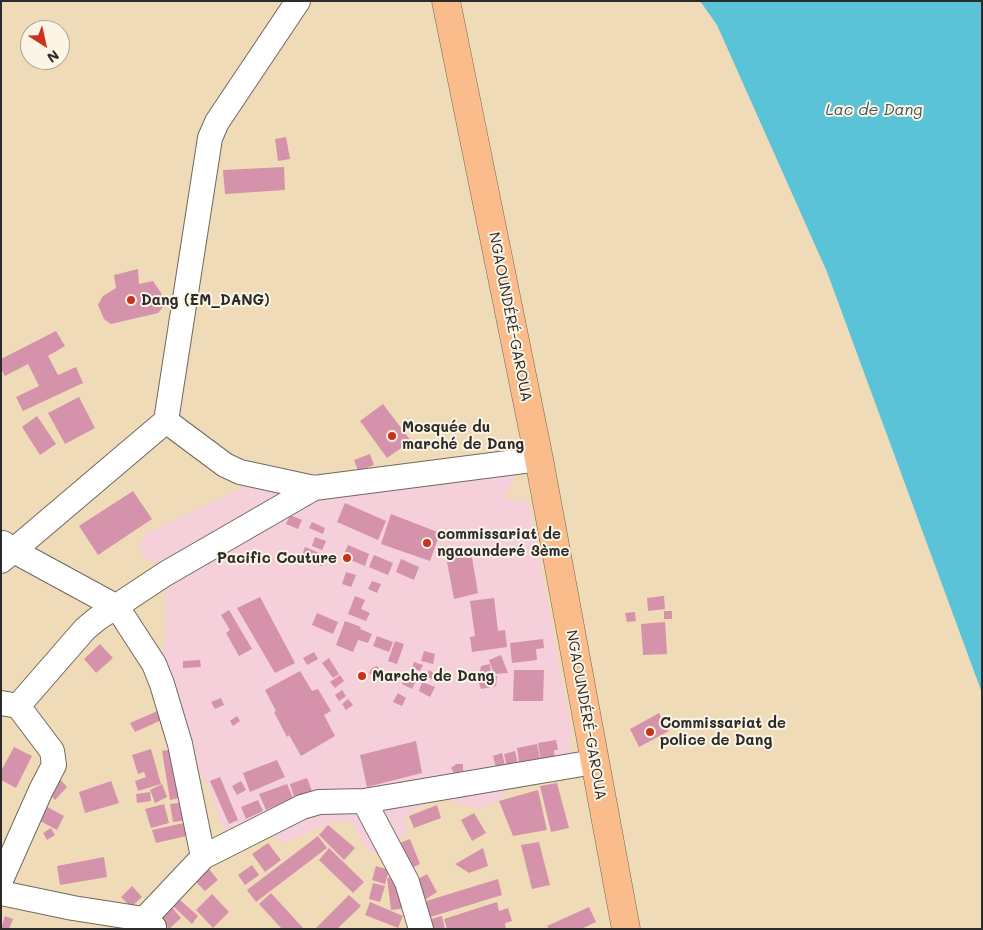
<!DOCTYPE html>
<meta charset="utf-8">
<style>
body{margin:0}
#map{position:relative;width:983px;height:930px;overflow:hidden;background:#f0dbb9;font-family:Mali,sans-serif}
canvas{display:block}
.frame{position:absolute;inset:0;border:2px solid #2b2b2b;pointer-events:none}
.north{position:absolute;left:20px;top:20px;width:50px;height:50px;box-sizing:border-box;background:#fcf5e5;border:1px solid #a8a49b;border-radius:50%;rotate:145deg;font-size:14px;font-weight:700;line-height:20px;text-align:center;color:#2b2b2b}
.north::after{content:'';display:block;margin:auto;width:18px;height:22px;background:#c8321e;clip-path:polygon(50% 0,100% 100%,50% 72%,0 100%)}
</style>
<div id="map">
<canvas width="983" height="930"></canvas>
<div class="frame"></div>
<div class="north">N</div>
</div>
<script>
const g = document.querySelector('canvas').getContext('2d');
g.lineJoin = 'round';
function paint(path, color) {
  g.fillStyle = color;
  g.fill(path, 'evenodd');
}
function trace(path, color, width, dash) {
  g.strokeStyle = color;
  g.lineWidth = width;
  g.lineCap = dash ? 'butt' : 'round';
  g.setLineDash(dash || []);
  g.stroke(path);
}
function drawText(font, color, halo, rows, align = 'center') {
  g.font = font + ' Mali,sans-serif';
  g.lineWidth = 4;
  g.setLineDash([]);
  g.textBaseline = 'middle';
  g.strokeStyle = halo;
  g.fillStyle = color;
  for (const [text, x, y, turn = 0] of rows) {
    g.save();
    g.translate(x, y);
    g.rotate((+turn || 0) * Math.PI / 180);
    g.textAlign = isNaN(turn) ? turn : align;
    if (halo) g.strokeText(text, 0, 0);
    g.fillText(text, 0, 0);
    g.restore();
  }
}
const built = new Path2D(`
 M510,463L515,480L504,496L508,500L527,501L531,511L571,730L570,754L510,788L497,802L479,809L444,800L426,803L405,817L408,830L383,858L367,850L352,823L334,821L285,843L245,827L228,833L219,819L209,786L176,744L159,659L165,642V589L170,575L155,562L143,559L140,546L145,534L245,486L291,473H315L325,478Z`);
const water = new Path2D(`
 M700,1H982V693L827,272L717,25Z`);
const building = new Path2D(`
 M286,137L290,159L278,161L275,139Z
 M284,167L285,190L225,194L223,170Z
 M138,269L139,284L153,281L161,293L164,306L158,313L111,324L104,319L98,305L103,296L116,288L114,275Z
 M56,331L65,346L48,356L58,375L76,367L83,383L23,411L16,397L39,386L28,364L5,376L1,369V359Z
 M79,397L95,428L65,444L48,413Z
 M383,404L411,441L387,458L360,421Z
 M37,416L56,444L40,455L22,427Z
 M370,454L374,465L358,471L354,460Z
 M133,491L152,519L98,555L79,526Z
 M345,503L386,521L378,540L337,522Z
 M391,514L440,533L430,561L381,544Z
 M290,515L302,520L298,529L286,524Z
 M312,522L325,528L323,534L309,528Z
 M315,537L326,541L322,550L312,546Z
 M348,545L369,554L365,566L343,557Z
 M470,546L478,593L454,599L445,551Z
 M305,547L326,556L322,566L301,558Z
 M374,555L393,563L388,575L369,567Z
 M401,559L419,567L414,580L396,572Z
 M346,572L356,575L351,587L342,584Z
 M372,581L381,584L377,593L368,589Z
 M355,596L365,600L361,609L370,613L366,621L348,614Z
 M664,596L665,609L648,611L647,598Z
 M260,597L295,663L275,673L237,608Z
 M494,598L498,631L505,630L507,647L472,652L470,637L475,636L470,601Z
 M229,610L252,649L239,656L226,633L230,630L221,615Z
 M664,611H672V619H664Z
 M635,612L636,621L627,622L625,613Z
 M317,613L338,622L333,634L312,625Z
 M345,621L361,627L360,629L372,634L368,643L358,640L353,652L336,645Z
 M665,622L667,654L643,655L641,624Z
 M377,636L393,642L389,652L373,646Z
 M543,639L544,648L536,649L537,660L512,663L510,643Z
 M395,641L404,644L397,664L388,661Z
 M100,644L113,658L96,673L84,659Z
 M424,651L435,654L433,664L421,661Z
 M314,652L318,659L307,665L303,658Z
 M501,655L508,673L494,674L489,660Z
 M329,658L339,674L333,678L322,663Z
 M200,660L201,667L183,668V661Z
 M414,662L423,665L420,671L412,668Z
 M490,664L491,676H497L496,686L481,689L476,674L480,671L481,666Z
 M377,666L380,670L375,678L369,673L372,668Z
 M429,670L436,675L434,680L426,676Z
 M514,670H544L543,701H513Z
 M300,671L312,691L318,689L331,711L324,715L335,736L301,756L289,735L287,737L274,712L276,711L265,690Z
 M340,675L344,681L335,688L330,682Z
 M406,676L416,681L412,689L402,684Z
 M422,682L435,687L430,697L419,691Z
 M342,690L346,696L339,701L335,695Z
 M398,693L406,698L402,706L393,702Z
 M221,698L224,705L215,709L211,702Z
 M348,699L353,705L346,710L342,704Z
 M162,709L166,718L135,732L130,723Z
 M659,713L669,731L639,747L630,729Z
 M237,716L240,721L233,726L230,721Z
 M556,740L558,750H554L555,759L541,762L538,743Z
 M416,741L422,773L367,787L360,755Z
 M537,744L541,764L520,768L517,748Z
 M14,747L32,756L16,788L1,780V771Z
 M151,749L161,784L138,791L135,781L146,777L144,772L138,774L132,755Z
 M176,749L184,797L170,800L162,751Z
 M515,751L519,768L508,771L504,754Z
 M502,753L506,769L497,771L493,756Z
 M277,760L285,777L250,792L243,773Z
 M456,764H463V771L454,773L451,768Z
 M57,776L67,787L55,800L44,787Z
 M220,777L238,820L229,824L210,781Z
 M307,778L313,794L295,800L290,784Z
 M111,781L119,803L85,813L79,792Z
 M241,781L246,790L237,795L232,786Z
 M557,783L569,828L551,832L540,786Z
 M162,784L167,797L155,803L150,790Z
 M287,784L293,798L266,810L259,794Z
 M538,790L547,830L513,836L499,801Z
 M150,792L151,801L137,803L136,794Z
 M258,800L263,811L246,819L241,807Z
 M38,802L64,816L57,830L31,816Z
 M184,802L187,820L173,822L170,804Z
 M164,804L169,823L151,828L145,809Z
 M437,805L441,818L414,828L409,816Z
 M474,813L486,833L472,841L461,820Z
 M188,822L191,835L156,843L152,830Z
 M328,825L355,848L344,860L319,835Z
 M51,828L55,835L47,840L43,833Z
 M318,836L327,848L256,902L247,890Z
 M410,839L420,864L407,870L397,844Z
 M539,842L550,885L532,889L521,845Z
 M268,843L281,860L265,872L252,854Z
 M329,848L364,882L353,893L319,860Z
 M483,848L488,866L469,873L455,864Z
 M104,857L107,877L60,885L57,866Z
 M252,865L259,875L245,885L238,875Z
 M376,866L389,870L385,884L372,880Z
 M209,869L218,880L205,891L195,881Z
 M427,874L437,892L423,901L413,882Z
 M403,876L406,908L391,910L387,878Z
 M498,879L502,895L427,918L423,902Z
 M373,883L385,886L380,902L369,899Z
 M132,886L142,897L131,907L121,897Z
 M271,893L304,929H282L259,904Z
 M212,894L229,912L213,928L196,910Z
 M349,895L361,906L337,929H315Z
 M179,899L198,916L192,924L172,905Z
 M370,902L403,916L398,928L365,915Z
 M497,902L499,911L508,908L512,921L505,923L506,929H447L444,919Z
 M170,905L181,918L169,929L157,916Z
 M589,907L596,922L581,929H549L547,926Z
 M5,916L13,919L9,929H1Z
 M442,916L445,929H431L428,920Z`);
const minor = new Path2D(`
 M166,421L225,465L240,472L314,488
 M3,543L14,551L117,607L154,664L162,684L180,744L203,857
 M1,561L166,421L210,138L217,122L298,1
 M1,703L18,706L52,751L54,765L41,790L1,880
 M18,706L85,629L97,619L165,574L314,488L539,459
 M364,801L407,882L421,929
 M1,893L73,908L144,919L154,927
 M135,929L203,857L302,807L319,802L364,801L594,762`);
const highway = new Path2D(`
 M446,1L539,459L626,929`);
const markers = [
 [131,300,5,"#c8321e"],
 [392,436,5,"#c8321e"],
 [427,543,5,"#c8321e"],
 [347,558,5,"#c8321e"],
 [362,676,5,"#c8321e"],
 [650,732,5,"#c8321e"]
];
const poiNames = [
 ["Dang (EM_DANG)",141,300],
 ["Mosquée du",402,427],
 ["marché de Dang",402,444],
 ["commissariat de",437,534],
 ["ngaounderé 3ème",437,551],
 ["Pacific Couture",337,558,"right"],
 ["Marche de Dang",372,676],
 ["Commissariat de",660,723],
 ["police de Dang",660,740]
];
const streetNames = [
 ["NGAOUNDÉRÉ-GAROUA",510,317,79],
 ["NGAOUNDÉRÉ-GAROUA",586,715,80]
];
const waterNames = [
 ["Lac de Dang",874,110]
];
paint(built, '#f5cfda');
paint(water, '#5bc3d7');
paint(building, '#d493aa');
trace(minor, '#70695d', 26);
trace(highway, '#70695d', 29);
trace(minor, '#fff', 24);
trace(highway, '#fabc8b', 28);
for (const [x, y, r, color] of markers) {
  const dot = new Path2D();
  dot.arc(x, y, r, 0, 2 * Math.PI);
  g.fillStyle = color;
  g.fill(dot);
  trace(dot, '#fcf5e5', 2);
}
drawText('bold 15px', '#2b2b2b', '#fcf5e5', poiNames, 'left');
drawText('15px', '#2b2b2b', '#fcf5e5', streetNames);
drawText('italic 16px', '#39595f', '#fcf5e5', waterNames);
</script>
